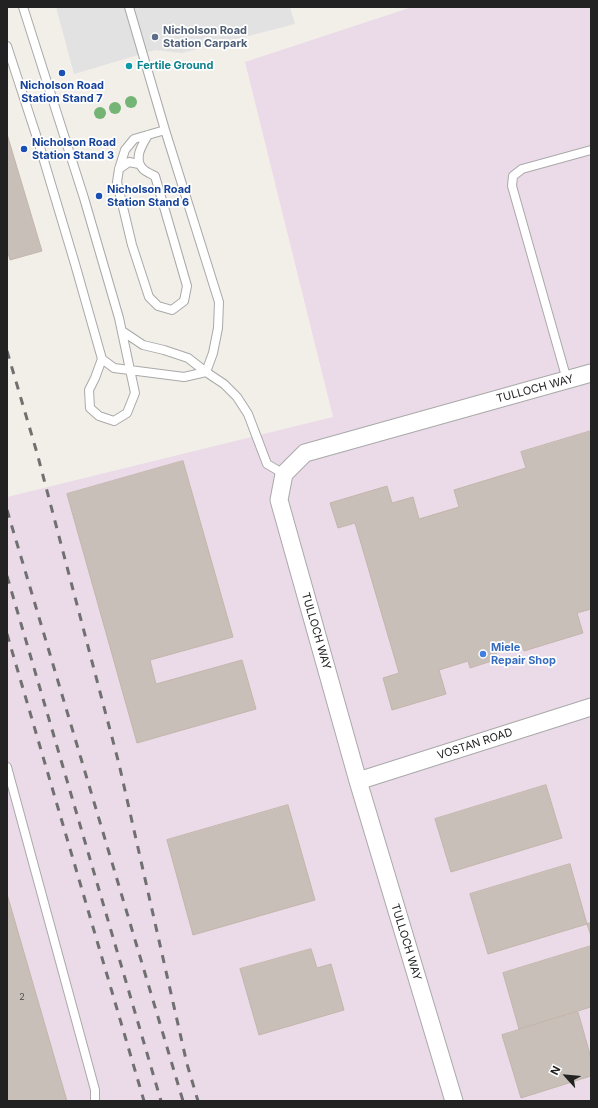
<!DOCTYPE html>
<style>
body{margin:0}
#map{position:relative;width:598px;height:1108px;overflow:hidden;background:#f2efe9;font-family:Inter,sans-serif}
canvas{display:block}
.frame{position:absolute;inset:0;border:8px solid #222;pointer-events:none}
.north{position:absolute;left:546px;top:1056px;width:40px;height:40px;-webkit-text-stroke:3px #fff;paint-order:stroke;rotate:297deg;font-size:11px;font-weight:700;line-height:16px;text-align:center;color:#222}
.north::after{content:'';display:block;margin:auto;width:14px;height:18px;background:#222;clip-path:polygon(50% 0,100% 100%,50% 72%,0 100%)}
</style>
<div id="map">
<canvas width="598" height="1108"></canvas>
<div class="frame"></div>
<div class="north">N</div>
</div>
<script>
const g = document.querySelector('canvas').getContext('2d');
g.lineJoin = 'round';
function paint(path, color) {
  g.fillStyle = color;
  g.fill(path, 'evenodd');
}
function trace(path, color, width, dash) {
  g.strokeStyle = color;
  g.lineWidth = width;
  g.lineCap = dash ? 'butt' : 'round';
  g.setLineDash(dash || []);
  g.stroke(path);
}
function drawText(font, color, halo, rows, align = 'center') {
  g.font = font + ' Inter,sans-serif';
  g.lineWidth = 3.5;
  g.setLineDash([]);
  g.textBaseline = 'middle';
  g.strokeStyle = halo;
  g.fillStyle = color;
  for (const [text, x, y, turn = 0] of rows) {
    g.save();
    g.translate(x, y);
    g.rotate((+turn || 0) * Math.PI / 180);
    g.textAlign = isNaN(turn) ? turn : align;
    if (halo) g.strokeText(text, 0, 0);
    g.fillText(text, 0, 0);
    g.restore();
  }
}
const industrial = new Path2D(`
 M412,7H591V1101H7V497L333,417L245,62Z`);
const parking = new Path2D(`
 M56,7H290L295,24L182,53L155,50L74,74Z`);
const building = new Path2D(`
 M7,134L42,251L10,260L7,250Z
 M591,431V609L577,613L583,633L524,651L522,646L496,653L498,659L470,668L468,661L439,670L446,694L392,710L383,678L399,673L355,523L338,528L330,503L387,486L392,503L413,497L419,519L459,507L454,490L526,468L521,452Z
 M183,461L233,637L150,660L156,684L242,660L256,709L137,743L67,494Z
 M546,785L562,838L451,872L435,819Z
 M288,805L315,900L193,935L167,840Z
 M570,864L587,924L488,954L470,894Z
 M7,894L67,1101H7Z
 M591,923V936L587,924Z
 M591,946V1007L519,1029L503,973Z
 M311,949L317,968L331,964L344,1010L259,1035L240,969Z
 M578,1012L591,1058V1076L521,1098L502,1035Z`);
const lane = new Path2D(`
 M23,7L84,198L119,318L135,393L127,413L114,421L99,416L90,408L89,390L95,378L102,359
 M129,7L165,130L219,302L218,328L213,353L206,372
 M7,46L39,144L75,264L102,359L114,368L184,377L206,372
 M148,135C142,145 133,159 143,169C146,172 151,174 155,176L187,286L184,301L172,310L158,306L149,297L132,245L117,182L119,169L125,150L134,139L165,130
 M119,169L129,162L139,164
 M122,331L143,345L164,350L188,358L206,372L224,384L237,397L248,414L267,464L284,474
 M567,380L512,186L513,176L522,169L591,150
 M7,767L95,1090V1101`);
const street = new Path2D(`
 M358,781L591,707
 M454,1101L358,781L279,500L284,474L305,453L591,373`);
const rail = new Path2D(`
 M7,351L37,453L119,764L187,1064L198,1101
 M7,510L183,1101
 M7,576L161,1101
 M7,634L144,1101`);
const trees = [
 [131,102],
 [115,108],
 [100,113]
];
const markers = [
 [155,37,4,"#5c6f8a"],
 [129,66,4,"#0f9aa8"],
 [62,73,4,"#1a4fb4"],
 [24,149,4,"#1a4fb4"],
 [99,196,4,"#1a4fb4"],
 [483,654,4,"#3f7fe0"]
];
const numberNames = [
 ["2",22,997]
];
const serviceNames = [
 ["Nicholson Road",163,31],
 ["Station Carpark",163,44]
];
const cultureNames = [
 ["Fertile Ground",137,66]
];
const transitNames = [
 ["Nicholson Road",62,86,"center"],
 ["Station Stand 7",62,99,"center"],
 ["Nicholson Road",32,143],
 ["Station Stand 3",32,156],
 ["Nicholson Road",107,190],
 ["Station Stand 6",107,203]
];
const streetNames = [
 ["TULLOCH WAY",535,389,-15],
 ["TULLOCH WAY",316,631,74],
 ["VOSTAN ROAD",475,744,-18],
 ["TULLOCH WAY",406,942,73]
];
const shopNames = [
 ["Miele",491,648],
 ["Repair Shop",491,661]
];
paint(industrial, '#ebdbe8');
paint(parking, '#e2e2e2');
paint(building, '#c7bfb8');
trace(building, '#c4b6ab', 1);
trace(lane, '#a9a9a9', 10);
trace(street, '#a9a9a9', 19);
trace(lane, '#fff', 8);
trace(street, '#fff', 17);
trace(rail, '#707070', 3, [8, 8]);
g.fillStyle = '#74b475';
for (const [x, y] of trees) {
  g.beginPath();
  g.arc(x, y, 6, 0, 2 * Math.PI);
  g.fill();
}
for (const [x, y, r, color] of markers) {
  const dot = new Path2D();
  dot.arc(x, y, r, 0, 2 * Math.PI);
  g.fillStyle = color;
  g.fill(dot);
  trace(dot, '#fff', 1.5);
}
drawText('9px', '#4b4948', null, numberNames);
drawText('bold 11px', '#4e5e75', '#fff', serviceNames, 'left');
drawText('bold 11px', '#0d838f', '#fff', cultureNames, 'left');
drawText('bold 11px', '#164399', '#fff', transitNames, 'left');
drawText('11px', '#222', '#fff', streetNames);
drawText('bold 11px', '#366cbe', '#fff', shopNames, 'left');
</script>
